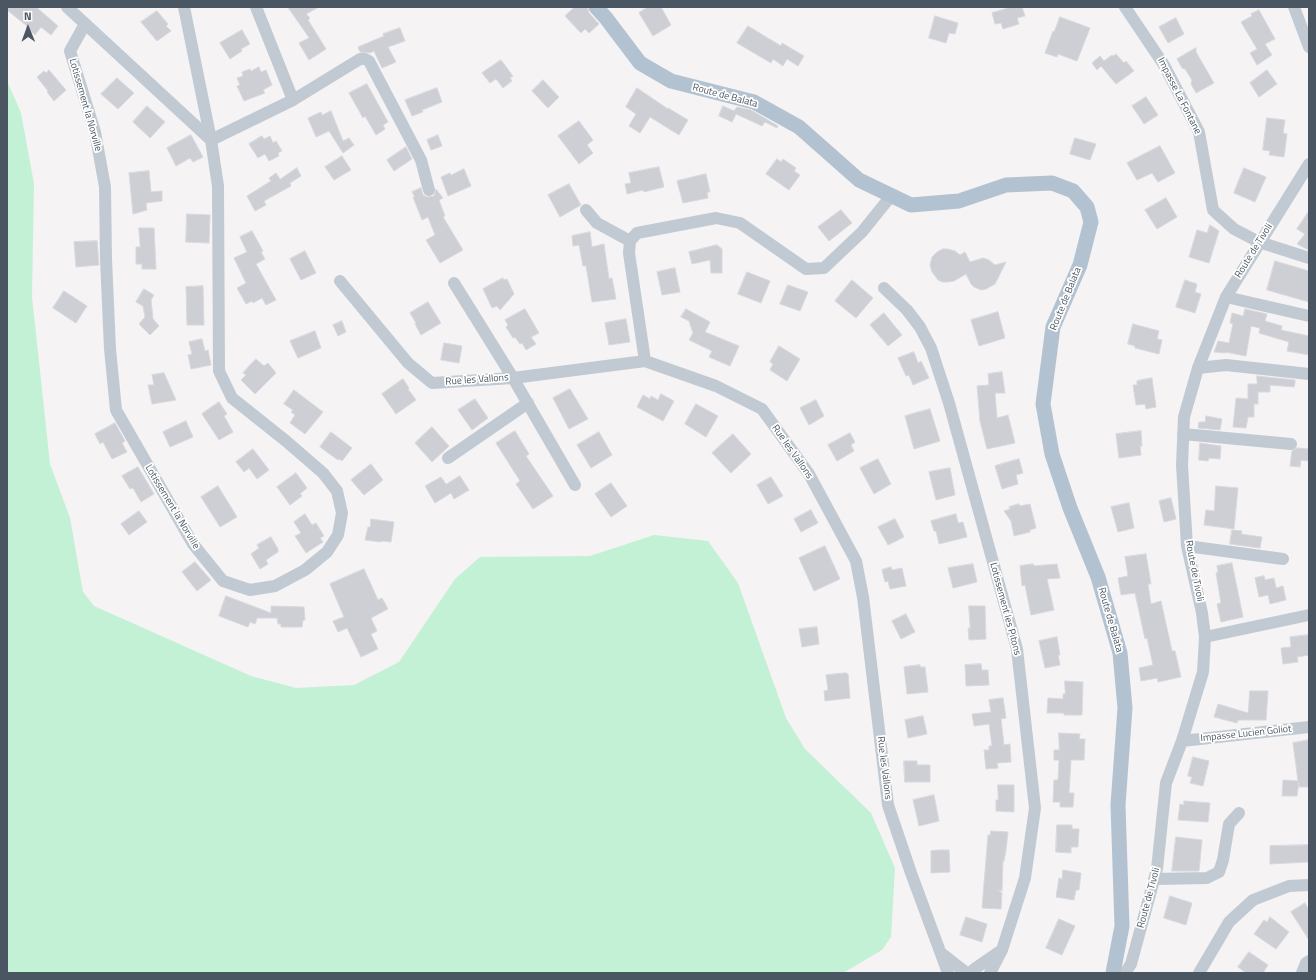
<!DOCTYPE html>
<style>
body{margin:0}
#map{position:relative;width:1316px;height:980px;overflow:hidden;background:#f5f3f3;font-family:"Titillium Web",sans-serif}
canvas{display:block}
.frame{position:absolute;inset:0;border:8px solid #4a5661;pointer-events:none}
.north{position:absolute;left:8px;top:8px;width:40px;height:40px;-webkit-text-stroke:3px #fff;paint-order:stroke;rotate:359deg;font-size:11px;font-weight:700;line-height:16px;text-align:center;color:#4a5661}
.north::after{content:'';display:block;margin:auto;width:14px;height:18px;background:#4a5661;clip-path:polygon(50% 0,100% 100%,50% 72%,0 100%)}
</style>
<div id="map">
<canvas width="1316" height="980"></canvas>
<div class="frame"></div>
<div class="north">N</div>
</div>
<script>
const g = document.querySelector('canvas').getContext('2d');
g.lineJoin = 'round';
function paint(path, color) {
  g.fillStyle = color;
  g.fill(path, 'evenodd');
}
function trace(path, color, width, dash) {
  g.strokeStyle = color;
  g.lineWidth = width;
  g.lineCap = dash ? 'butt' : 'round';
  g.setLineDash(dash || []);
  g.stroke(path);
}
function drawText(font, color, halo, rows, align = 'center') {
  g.font = font + ' "Titillium Web",sans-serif';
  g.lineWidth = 3.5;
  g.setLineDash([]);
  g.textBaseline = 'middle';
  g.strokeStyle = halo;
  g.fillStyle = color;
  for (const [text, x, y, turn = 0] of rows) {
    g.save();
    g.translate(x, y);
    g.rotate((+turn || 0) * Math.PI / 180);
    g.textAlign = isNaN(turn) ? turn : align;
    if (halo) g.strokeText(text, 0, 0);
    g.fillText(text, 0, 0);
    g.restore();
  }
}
const green = new Path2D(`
 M7,81L21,113L34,184L32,297L50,464L70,518L83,592L94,606L251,676L296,688L354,685L399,662L455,579L480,557L590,556L654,535L708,541L738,583L786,718L805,749L871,813L895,868L891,937L882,950L843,973H7Z`);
const building = new Path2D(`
 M7,7H36L58,26L51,35L41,27L35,35L26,27L27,26L7,10Z
 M288,7H319L306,14L310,18L308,20L326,49L309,60L299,43L309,38Z
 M575,7H587L589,13L599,24L589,33L585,29L581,33L565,16Z
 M648,7H661L671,25L653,36L639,13Z
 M1012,7H1022L1025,16L1017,18L1019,24L1003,29L1001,23L995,24L992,13Z
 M1259,10L1275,39L1265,44L1272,55L1257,65L1250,53L1257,49L1241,22L1252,16L1251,14Z
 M157,11L168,24L166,26L171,31L157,41L141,22Z
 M935,16L958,23L955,34L949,33L946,43L929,38Z
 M1060,17L1090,28L1077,61L1058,54L1057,57L1045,53L1053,31L1054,32Z
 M1176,18L1184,34L1168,43L1159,27Z
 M748,26L781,46L782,43L804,56L798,66L787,59L783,66L773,59L771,63L737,43Z
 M400,28L405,41L388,47L396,62L382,68L374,51L370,53L360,52L358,47L384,36L383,34Z
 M242,30L250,44L241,49L242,51L230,59L220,43Z
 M1196,48V52L1214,83L1196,93L1191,84L1192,80L1185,69L1182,68L1177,59Z
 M1116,54L1124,63L1126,61L1134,71L1116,84L1101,66L1097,70L1092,63L1100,56L1104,61L1112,55L1113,56Z
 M501,60L513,76L510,78L512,81L503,88L496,79L490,83L482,73Z
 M259,67L261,72L266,70L272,85L263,90L265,93L244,101L237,86L240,85L237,78L243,76L242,72L250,69L251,71Z
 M49,70L66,90L54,101L47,92L48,91L37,77L44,71L46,73Z
 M1267,70L1277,84L1259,97L1250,83Z
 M117,78L134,93L118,109L101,94Z
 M543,80L559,97L548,108L532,91Z
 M367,84L388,122L383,125L385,129L376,135L365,116L363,118L349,93Z
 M437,88L442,102L422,110L423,112L412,116L405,100Z
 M637,88L668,109V108L688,120L679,135L650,117L640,133L629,126L636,114L626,107Z
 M1146,97L1158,115L1144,124L1132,106Z
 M147,106L165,122L150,138L133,122Z
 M723,106L734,111L737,107L751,110L778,126L777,128L765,122L762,126L736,114L732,122L719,116Z
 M331,111L343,141L349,138L354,145L343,153L329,131L316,137L308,118L321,112L322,115Z
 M1267,118L1285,120L1283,133L1287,134L1284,157L1269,155L1270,151L1263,150Z
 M579,121L593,140L587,145L593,153L579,164L558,136Z
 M191,135L203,157L193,162L190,158L176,166L167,148Z
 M438,135L442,146L431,150L427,140Z
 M262,136L264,139L270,136L273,143L276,141L282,151L278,153L279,156L269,161L265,154L258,158L249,144Z
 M1075,138L1096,144L1090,160L1070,154Z
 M1160,146L1175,173L1158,182L1152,173L1137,180L1127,163Z
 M406,147L412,159L394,171L387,160Z
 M342,156L351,170L334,180L325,167Z
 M777,159L781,162L783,159L796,168L794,171L800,175L789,190L766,174Z
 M659,167L664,187L644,192L643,190L627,194L625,184L631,183L629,173Z
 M297,168L301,176L290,183L291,186L264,201L266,205L255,211L247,196L271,181L269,178L276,173L280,179Z
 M1244,168L1266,177L1255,202L1234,193Z
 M464,169L471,186L448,196L441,177L450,173L451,175Z
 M149,171L151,192L162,191V201L146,203L147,210L133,214L129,173Z
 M706,174L710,192H707L708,198L683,203L677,181Z
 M569,184L581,205L560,217L548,195Z
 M421,188L423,195L427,197L434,196L436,189L443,198L439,200L445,216L443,217L463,250L440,263L426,240L435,235L428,217L422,220L413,197H415L412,192Z
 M1166,198L1177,217L1157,229L1145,210Z
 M841,210L852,223L829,241L818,227Z
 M1309,211V250L1297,244L1305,234L1297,229Z
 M187,214L210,215L209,243L186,242Z
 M1210,225L1219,231L1209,263L1189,257L1197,230L1207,233Z
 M139,228H154L156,269H142V264H136V247H140Z
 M252,231L263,251L261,252L265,259L256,264L276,300L266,305L262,298L253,303L252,301L246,304L237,288L246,283L234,258L247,252L240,237Z
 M590,232L592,247L604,244L609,279L612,278L616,299L592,302L586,266H583L579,245L573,246L572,236Z
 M97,241L99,265L76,267L74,242Z
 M717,245L722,249V273H711L710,260L692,264L689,252Z
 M943,249H948L955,251L960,255L965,252L970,262L983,258L989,260L995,265L1006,262L995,284L986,289L981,290L974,287L971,284L966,274L954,281L948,282H942L938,280L932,272L930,265L932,257L937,252Z
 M305,251L316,273L301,280L290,259Z
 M1275,261L1309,271V302L1267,290Z
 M675,268L680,292L662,295L657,272Z
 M747,272L770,281L761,303L738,294Z
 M503,278L504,280L507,279L514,294L500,310L497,306L492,308L483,289Z
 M852,280L873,298L856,318L835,301Z
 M1185,280L1197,284L1195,292L1201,294L1195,313L1176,307Z
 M788,285L808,292L800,311L780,304Z
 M203,286L204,325H187L186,287Z
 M144,289L154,295L151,300L153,319L159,326L150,335L139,324L145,317L143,306L136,302Z
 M64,291L87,306L76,323L53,308Z
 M428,302L441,323L421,335L415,324L416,323L410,313Z
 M525,309L539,333L531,337L536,344L526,350L522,343L520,344L515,337L513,338L506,327L508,325L505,320Z
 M686,309L710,322L705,332L739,346L730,366L709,357L712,351L689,340L693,333L689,321L681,317Z
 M1245,309L1267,314L1265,321L1282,326L1281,330L1309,336V355L1287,351L1289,342L1259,333L1260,328L1251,326L1246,356L1225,352V353L1214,352L1218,341L1229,343L1233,324L1230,323L1232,313L1243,316Z
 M998,312L1005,338L979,346L971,320Z
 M884,313L902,335L888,346L870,325Z
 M626,319L630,342L609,345L605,323Z
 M342,321L346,332L338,336L333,325Z
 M1133,324L1159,331L1157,339L1162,340L1159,354L1135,348V346L1128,344Z
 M315,331L321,348L298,358L290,341Z
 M202,339L205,351L208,350L211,365L191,369L188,355L192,354L189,342Z
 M444,343L462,346L459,363L441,360Z
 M779,346L800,359L787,381L770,370L773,364L770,362Z
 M914,352L918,363L921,361L929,378L913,385L909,375L906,376L898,358Z
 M256,359L264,366L268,363L276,373L255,394L241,380L246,375L243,373Z
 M1002,372L1005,393H995L997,418L1008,415L1015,443L987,449L980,421L977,386L989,385L988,374Z
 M164,373L176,400L152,404L148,385H154L152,375Z
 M1257,376L1295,380V383L1294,387L1270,385V392H1258V404H1254V417H1248L1246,428L1233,427L1236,398L1248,399V384H1257Z
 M1152,378L1156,407L1146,409L1145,404L1136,405L1133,385H1137V381Z
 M403,379L409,388L408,389L416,400L396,414L382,394Z
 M570,389L588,419L569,429L553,398Z
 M294,390L323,412L305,434L290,423L295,415L291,412L293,410L284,404Z
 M661,394L674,401L663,421L637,407L643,395L650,399L651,396L658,400Z
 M475,399L488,418L472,430L458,410Z
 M816,400L824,416L809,425L800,408Z
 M219,402L227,414L224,416L233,432L219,440L202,414Z
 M696,404L718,416L706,437L685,424Z
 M930,409L940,441L914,449L905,416Z
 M1206,416L1222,419L1220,430L1198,428L1199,422H1205Z
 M186,421L193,437L170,447L163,432Z
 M115,423L125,441L122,443L127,452L112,459L103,442L100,444L95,434Z
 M432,427L449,446L432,462L415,443Z
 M515,431L529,454L526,456L553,496L533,509L516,484L520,481L496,443Z
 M1141,431L1142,446H1140L1141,455L1119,458L1116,434Z
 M331,432L352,448L342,461L339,459L338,460L320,447Z
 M599,432L612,455L591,468L577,445Z
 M850,433L855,442L851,445L854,451L837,461L828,445Z
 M733,434L751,454L731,473L712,453Z
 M1200,443L1221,446L1220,459L1209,458L1208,461L1199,460Z
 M1297,448L1309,449V461L1301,460L1300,467L1290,466L1292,451Z
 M253,449L269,470L257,479L249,468L244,472L236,462Z
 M878,459L891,484L874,494L860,468Z
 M1019,459L1023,473L1016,475L1018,484L1002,489L995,466Z
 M371,464L383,480L364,495L351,480Z
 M138,467L154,494L141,502L133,488L130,489L122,476Z
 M950,468L955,495L936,500L929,472Z
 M296,473L307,488L300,494L302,496L290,505L277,487Z
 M460,476L469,490L454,499L451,493L435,503L425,486L441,477L446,484Z
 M771,477L783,496L768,504L757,485Z
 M611,483L627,506L611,517L595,494Z
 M218,486L237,517L220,527L201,497Z
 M1216,486L1238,488L1234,529L1204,525L1206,510L1214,511Z
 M1171,498L1176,519L1164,522L1159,501Z
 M1129,503L1134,528L1118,532L1111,507Z
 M1019,504L1020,506L1030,504L1036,528L1030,530V532L1014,536L1011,521L1004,511L1010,509L1009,507Z
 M811,510L818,523L801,532L794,519Z
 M139,511L147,522L129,535L121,524Z
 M305,514L312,525L316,523L324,536L320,538L323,542L306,553L295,536L301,533L294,522Z
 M956,514L958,523L963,522L967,537L939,544L936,531H934L931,521Z
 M371,519L394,522L391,542L382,541L381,542L365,540L368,527H370Z
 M895,519L904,537L888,545L878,527Z
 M1232,530L1242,531L1241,534L1262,537L1260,548L1230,544Z
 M271,537L278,549V552L266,560L268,564L260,569L251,554L259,548L257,545Z
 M825,546L840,579L814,591L799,558Z
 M1146,554L1151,584H1148L1151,604L1161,601L1172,651H1175L1181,677L1158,682L1157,678L1141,681L1139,668L1153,665L1147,638L1145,639L1135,593L1121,595L1118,578L1128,576L1125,557Z
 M195,562L211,580L197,591L182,572Z
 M1232,563L1243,617L1221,622L1217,604L1221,603L1216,573L1218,572L1217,566Z
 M973,564L977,582L953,588L948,568Z
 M1033,564L1034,566L1057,564L1060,578L1047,579L1054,610L1031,615L1025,585L1022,586L1020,566Z
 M891,567L892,570L902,568L906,586L890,589L888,581L885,582L882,570Z
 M364,569L378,600L382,598L388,609L371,618L377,631L371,634L378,649L361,657L347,628L338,632L333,621L344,617L330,584Z
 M1264,576L1265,580L1274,578L1276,588L1283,586L1286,600L1270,604L1268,595L1259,597L1255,578Z
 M226,596L271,613V606L304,607L305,620H303L302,627H281V624H278L277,618H257L255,624L250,622L248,627L219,616Z
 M969,606H985L986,639L969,640L968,628H970Z
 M906,614L915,632L901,639L892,621Z
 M817,627L819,644L802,647L799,629Z
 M1309,635V655L1297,657L1298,662L1283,664L1281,648L1291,647L1290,637Z
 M1057,637L1060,655H1058L1060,665L1045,668L1039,641Z
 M981,664L982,670H988L989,685L966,686L965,665Z
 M920,665V667H925L928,692L907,694L904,667Z
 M846,673L848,674L850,698L825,701L824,691L828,690L826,675Z
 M1065,681L1083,682L1082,715H1064V713H1047L1048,698L1063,699V694H1065Z
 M1250,691H1268L1266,720H1238L1237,723L1214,717L1218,704L1248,713Z
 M1003,698L1006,718L1001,719L1004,745L1010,744L1011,762L997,763L998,768L986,769L984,750H989V746H992L989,724L974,726L972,714L991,712L989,700Z
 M923,716L927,734L908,738L905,720Z
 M1059,733L1080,734L1079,739H1085L1084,760H1071L1069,793H1074L1073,807H1060V802H1053L1054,780H1058L1059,760H1054V750H1059Z
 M1309,740V787H1299V782L1297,796H1282L1283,780L1298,781L1293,743Z
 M1193,757L1209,761L1203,786L1190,783L1192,777L1188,776Z
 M904,761H917V765H930V782H905Z
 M998,785H1014V812L996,811V800H998Z
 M934,795L939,821L919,826L913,800Z
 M1184,801L1210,803L1208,822L1178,820L1180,804L1184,805Z
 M1057,825H1072V829H1079L1078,847H1071V853L1056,852Z
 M991,831L1008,832L1006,850L1004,861H1003L1002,891L998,890L1002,893L1001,909L982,908L988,835H990Z
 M1176,837L1202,840L1199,871H1172Z
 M1309,845V862L1270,864V846Z
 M940,850H949L950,872L931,873V851Z
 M1063,870L1081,873L1079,890H1076L1074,900L1056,897L1059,878L1062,879Z
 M1170,896L1192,903L1186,925L1164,918Z
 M1305,903L1309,910V940L1291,912Z
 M966,917L987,924L982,942L960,935Z
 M1270,917L1289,932L1276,949L1254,934L1264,920L1267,922Z
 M1059,919L1075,926L1062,955L1046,948Z
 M1249,952L1268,965L1263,973H1246L1238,967Z`);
const minor = new Path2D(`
 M67,7L211,140L293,100L256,7
 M1125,7L1164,65L1199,132L1213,210L1234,229L1259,242L1309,258
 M1294,7L1309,47
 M85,24L70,51L95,132L105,187L106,259L110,349L116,410L193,544L223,581L250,590L275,586L305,570L327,552L338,535L342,513L337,491L323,473L286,441L232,398L219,371L218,186L211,140L184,7
 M293,100L360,59H365L369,61L421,160L429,190
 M586,210L597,223L630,241
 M340,281L408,363L432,383L513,378L645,361L716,386L762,409L809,474L856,561L863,597L888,805L911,873L948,973
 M454,283L513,378L575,485
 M884,288L907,310L920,327L931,348L949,403L1017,649L1035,808L1025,878L1002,950L990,973
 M1226,297L1309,316
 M645,361L629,253L630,241L637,233L716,218L740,223L806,269L824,268L862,232L891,196
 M1198,368L1226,365L1309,374
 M1183,434L1291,444
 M448,458L528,403
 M1187,546L1283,559
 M1205,637L1309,615
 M1182,741L1309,727
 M1155,879L1207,878L1219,872L1223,860L1229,824L1239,813
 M941,953L964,971
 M973,970L999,952
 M1125,973L1131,964L1157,869L1166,783L1182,741L1203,672L1205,637L1202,613L1187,546L1182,465L1184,417L1198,368L1226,297L1309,164
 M1199,973L1229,922L1253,900L1289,886L1309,885
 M1302,973L1306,963L1309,961`);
const major = new Path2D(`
 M596,7L606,18L640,63L671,81L754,102L799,127L859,180L911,205L959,201L1006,185L1052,183L1073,191L1087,207L1091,222L1080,265L1053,327L1043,404L1052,454L1070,508L1098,577L1120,653L1125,708L1118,805L1122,926L1113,973`);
const streetNames = [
 ["Route de Balata",725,96,15],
 ["Impasse La Fontane",1179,96,63],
 ["Lotissement la Norville",85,105,74],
 ["Route de Tivoli",1254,251,-58],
 ["Route de Balata",1066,299,-68],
 ["Rue les Vallons",477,380,-4],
 ["Rue les Vallons",792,452,55],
 ["Lotissement la Norville",172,507,59],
 ["Route de Tivoli",1194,571,79],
 ["Lotissement les Pitons",1005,609,75],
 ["Route de Balata",1110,620,74],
 ["Impasse Lucien Goliot",1246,734,-6],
 ["Rue les Vallons",884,768,83],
 ["Route de Tivoli",1149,898,-75]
];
paint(green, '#c3f1d5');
paint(building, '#cdcfd5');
trace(building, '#d7d9de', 1);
trace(minor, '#c1cad2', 12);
trace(major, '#b3c2d1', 15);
drawText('10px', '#4a5661', '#fff', streetNames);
</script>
